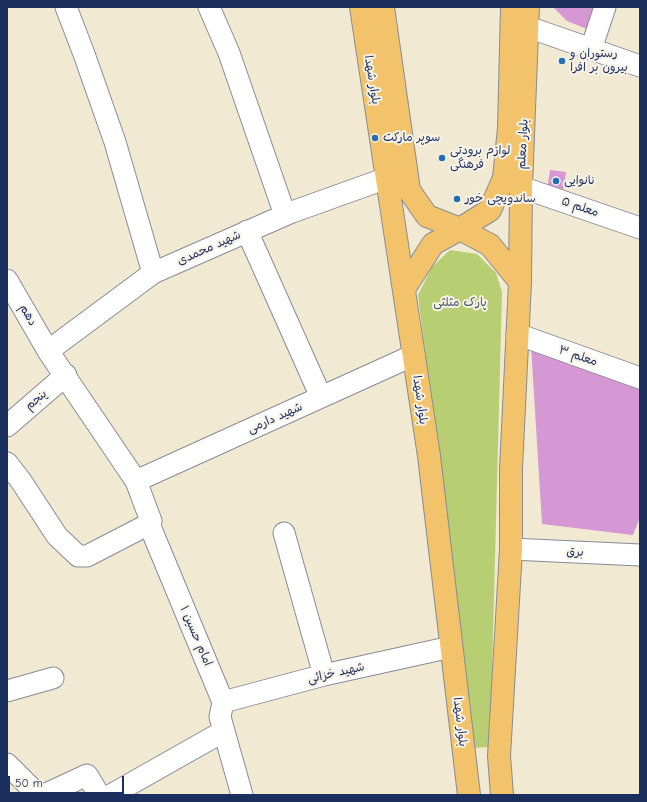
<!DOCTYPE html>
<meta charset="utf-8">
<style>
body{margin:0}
#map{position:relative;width:647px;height:802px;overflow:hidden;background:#f1e9d2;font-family:"Comic Neue",sans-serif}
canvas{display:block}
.frame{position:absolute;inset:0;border:8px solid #1b2f5e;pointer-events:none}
.scale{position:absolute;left:8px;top:776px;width:116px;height:18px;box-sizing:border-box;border:2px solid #1b2f5e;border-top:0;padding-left:5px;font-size:12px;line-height:14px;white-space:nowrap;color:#1b2f5e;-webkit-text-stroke:3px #f7f3e8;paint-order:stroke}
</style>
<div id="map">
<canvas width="647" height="802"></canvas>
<div class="frame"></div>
<div class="scale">50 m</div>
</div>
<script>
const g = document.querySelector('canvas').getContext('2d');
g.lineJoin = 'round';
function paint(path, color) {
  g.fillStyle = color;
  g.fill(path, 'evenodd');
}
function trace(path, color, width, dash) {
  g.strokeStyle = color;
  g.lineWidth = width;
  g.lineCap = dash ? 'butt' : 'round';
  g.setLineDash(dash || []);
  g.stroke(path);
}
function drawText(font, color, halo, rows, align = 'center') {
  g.font = font + ' "Comic Neue","Playpen Sans Arabic",sans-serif';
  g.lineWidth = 4;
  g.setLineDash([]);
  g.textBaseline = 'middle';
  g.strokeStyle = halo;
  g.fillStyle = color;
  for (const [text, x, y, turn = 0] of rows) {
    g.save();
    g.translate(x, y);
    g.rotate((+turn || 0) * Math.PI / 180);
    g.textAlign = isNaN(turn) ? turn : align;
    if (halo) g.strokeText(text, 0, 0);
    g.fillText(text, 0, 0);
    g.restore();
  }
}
const green = new Path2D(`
 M450,250L477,254L496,273L502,292L490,747L473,748L418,295L432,267Z`);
const building = new Path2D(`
 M553,7H600L592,31L567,21Z
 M550,170L566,172L563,192L547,190Z
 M531,346L640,387V517L633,535L542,524Z`);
const minor = new Path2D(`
 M66,7L84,54L115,142L153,273
 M209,7L229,53L285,215
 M528,27L640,66
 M591,49L605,7
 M521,187L640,228
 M247,231L321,397
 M7,280L48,351L136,481L151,521L149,524L223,702L220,717L242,795
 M517,334L640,378
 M48,351L153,273L292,212L387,178
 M7,426L66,375
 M7,463L21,481L57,536L78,556H87L149,524
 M136,481L414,355
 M284,533L324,675
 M511,549L640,555
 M7,691L53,678
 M223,702L324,675L451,647
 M7,764L38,795
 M44,795L87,775L99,795
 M111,795L224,731`);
const major = new Path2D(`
 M361,7L429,456L469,795
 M383,7L409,190L427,216L460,229L490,210L504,178L509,128L512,7
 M404,289L433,244L460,229L490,245L520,282
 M502,795L499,756L511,549V469L520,282L521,187L528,7`);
const markers = [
 [562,61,4,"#1f6fb2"],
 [375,138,4,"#1f6fb2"],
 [442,158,4,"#1f6fb2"],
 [556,181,4,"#1f6fb2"],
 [457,199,4,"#1f6fb2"]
];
const poiNames = [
 ["رستوران و",570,54],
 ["بيرون بر افرا",570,68],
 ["سوپر مارکت",383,138],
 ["لوازم برودتی",450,151],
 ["فرهنگی",450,165],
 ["نانوایی",564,181],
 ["ساندویچی خور",465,199]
];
const streetNames = [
 ["بلوار شهدا",372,80,81],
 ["بلوار معلم",523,144,-87],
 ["معلم ۵",580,207,19],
 ["شهید محمدی",209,248,-24],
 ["دهم",28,315,60],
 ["معلم ۳",578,356,19],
 ["پنجم",36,400,-40],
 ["بلوار شهدا",420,400,82],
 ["شهید دارمی",275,418,-24],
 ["برق",575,552,3],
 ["امام حسین ۱",196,636,67],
 ["شهید خزائی",336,673,-13],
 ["بلوار شهدا",460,722,83]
];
const parkNames = [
 ["پارک مثلثی",460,303]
];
paint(green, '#b8ce72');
paint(building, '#d598d5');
trace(minor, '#868c98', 23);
trace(major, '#868c98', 24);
trace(minor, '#fff', 21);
trace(major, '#f2c36a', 22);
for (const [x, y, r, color] of markers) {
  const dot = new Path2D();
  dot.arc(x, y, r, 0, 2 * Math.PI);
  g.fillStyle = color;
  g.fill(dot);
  trace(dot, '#f7f3e8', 1.5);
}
drawText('12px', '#1b2f5e', '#f7f3e8', poiNames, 'left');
drawText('12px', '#1b2f5e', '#f7f3e8', streetNames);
drawText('12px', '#425763', '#f7f3e8', parkNames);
</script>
